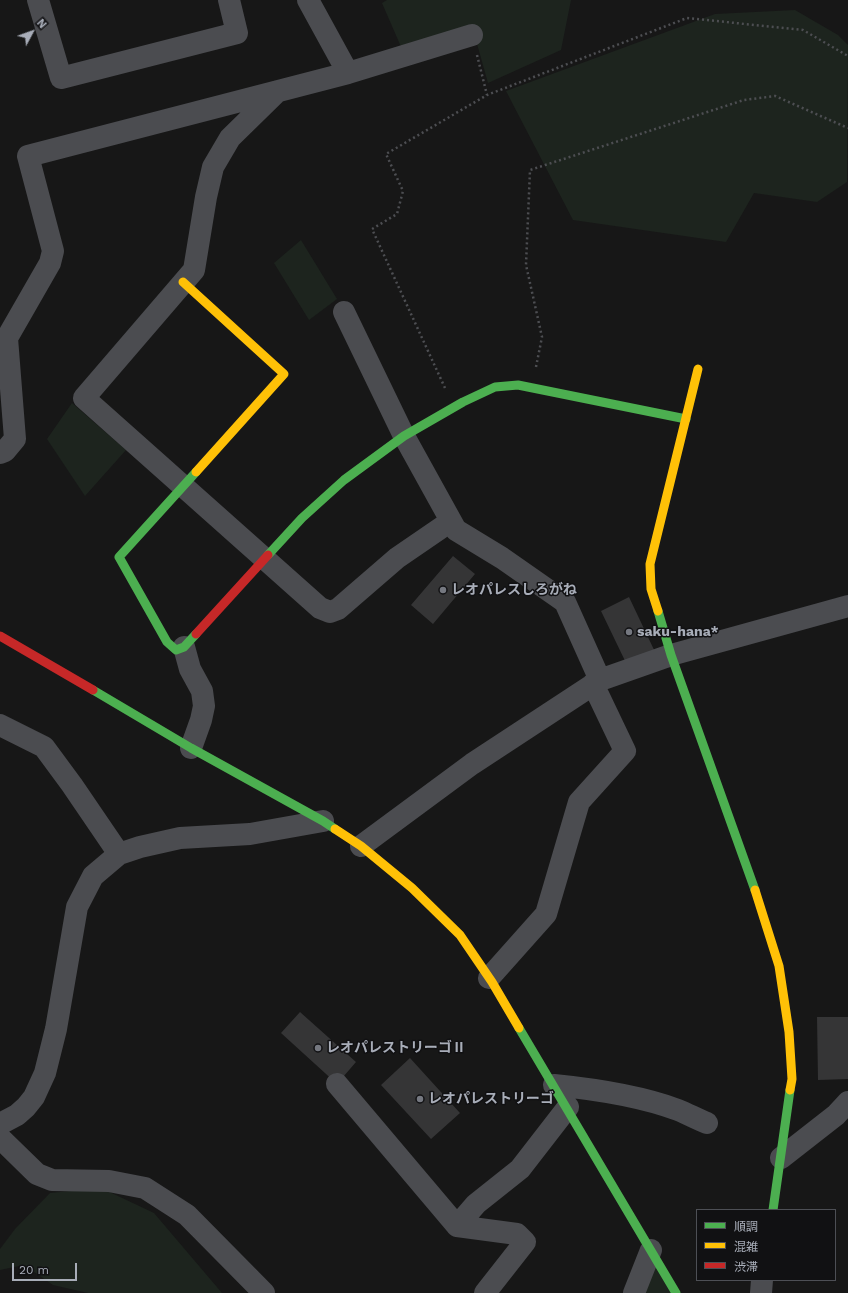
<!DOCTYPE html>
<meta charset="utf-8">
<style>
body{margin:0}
#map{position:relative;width:848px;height:1293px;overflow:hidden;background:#171717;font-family:"Work Sans","Noto Sans JP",sans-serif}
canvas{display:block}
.legend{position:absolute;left:696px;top:1209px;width:140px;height:72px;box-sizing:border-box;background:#111113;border:1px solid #4d4f55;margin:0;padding:5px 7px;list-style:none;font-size:12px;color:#a8adb8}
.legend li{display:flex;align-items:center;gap:8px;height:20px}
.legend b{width:20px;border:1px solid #4d4f55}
.north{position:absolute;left:12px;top:12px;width:40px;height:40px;-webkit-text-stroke:3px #111113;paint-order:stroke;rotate:49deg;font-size:11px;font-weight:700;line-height:16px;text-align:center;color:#a8adb8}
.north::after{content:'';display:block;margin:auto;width:14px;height:18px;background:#a8adb8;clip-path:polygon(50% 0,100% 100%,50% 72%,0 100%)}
.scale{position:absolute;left:12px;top:1263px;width:65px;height:18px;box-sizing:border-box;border:2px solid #a8adb8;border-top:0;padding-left:5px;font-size:12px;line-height:14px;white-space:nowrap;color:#a8adb8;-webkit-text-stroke:3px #111113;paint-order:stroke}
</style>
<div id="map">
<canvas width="848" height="1293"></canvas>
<ul class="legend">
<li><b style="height:5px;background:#4caf50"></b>順調</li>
<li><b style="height:5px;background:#ffc107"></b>混雑</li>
<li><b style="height:5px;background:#c62828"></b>渋滞</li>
</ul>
<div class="north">N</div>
<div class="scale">20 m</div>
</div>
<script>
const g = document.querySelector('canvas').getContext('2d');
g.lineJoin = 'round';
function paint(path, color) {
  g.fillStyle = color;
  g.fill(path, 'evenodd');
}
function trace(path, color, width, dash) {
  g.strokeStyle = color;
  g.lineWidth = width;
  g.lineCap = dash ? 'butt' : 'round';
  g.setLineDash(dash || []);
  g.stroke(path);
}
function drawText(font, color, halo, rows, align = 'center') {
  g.font = font + ' "Work Sans","Noto Sans JP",sans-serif';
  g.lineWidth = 3;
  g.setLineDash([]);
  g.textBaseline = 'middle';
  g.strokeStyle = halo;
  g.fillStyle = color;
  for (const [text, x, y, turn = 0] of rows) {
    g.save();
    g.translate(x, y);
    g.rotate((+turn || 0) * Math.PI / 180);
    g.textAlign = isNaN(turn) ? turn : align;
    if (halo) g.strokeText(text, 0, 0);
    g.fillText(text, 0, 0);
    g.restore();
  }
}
const green = new Path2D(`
 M387,0H571L561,50L488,83L472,26L402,49L382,3Z
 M795,10L838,35L848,45L847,182L817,202L754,193L726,242L573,220L506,91L715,14Z
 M301,240L337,299L309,320L274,263Z
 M72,403L126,450L85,496L47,439Z
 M101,1188L154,1213L222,1293H88L53,1285L24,1265L0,1270V1249L15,1229L50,1193Z
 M654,1255L676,1293H635Z`);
const building = new Path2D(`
 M453,556L475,574L433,624L411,605Z
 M629,597L656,654L628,667L601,611Z
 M300,1012L356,1062L337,1084L281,1033Z
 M817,1017H848V1079L818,1080Z
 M410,1058L460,1113L431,1139L381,1085Z`);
const path = new Path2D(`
 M477,55L487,95
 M536,367L542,337L526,265L530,170L744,100L775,96L848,128
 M445,388L372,229L397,214L403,191L386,154L487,95L687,18L803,30L848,56`);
const street = new Path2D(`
 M38,0L61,78L237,33L229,0
 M308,0L348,73
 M278,91L230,138L213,167L206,197L194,270L84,398L320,608L330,612L338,609L397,558L451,521
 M344,312L404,436L456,530L502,558L565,602L600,680
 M0,453L5,451L15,439L7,338L50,263L53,251L28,156L348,73L472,35
 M184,647L190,669L202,691L204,706L201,720L191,748
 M0,725L44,747L72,785L119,854
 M361,846L472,764L600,680L671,655L848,606
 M489,978L546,914L579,802L625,751L593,684
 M337,1084L457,1226
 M554,1085C594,1089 641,1096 678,1110C688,1114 697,1119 707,1123
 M0,1124L17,1115L26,1107L34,1097L45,1073L56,1029L77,907L93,876L119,854L140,847L180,838L250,834L323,821
 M0,1138L37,1174L52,1180L109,1181L145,1188L187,1215L264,1293
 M781,1158L836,1115L848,1102
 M485,1293L525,1242L517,1234L457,1226L476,1204L520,1169L568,1107
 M634,1293L651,1250
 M761,1293L762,1280`);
const fast = new Path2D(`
 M268,555L302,518L344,480L404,436L463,402L495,387L518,385L686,419
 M658,611L671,655L755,890
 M196,634L184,647L176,650L167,642L119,557L196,472
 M93,690L191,748L323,821L335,829
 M519,1028L676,1293
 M773,1210L790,1090`);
const slow = new Path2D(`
 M183,282L284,374L196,472
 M658,611L651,589L650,564L698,369
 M335,829L361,846L412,888L460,935L492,982L519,1028
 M755,890L779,966L789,1032L792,1079L790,1090`);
const jam = new Path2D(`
 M196,634L268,555
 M0,636L93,690`);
const markers = [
 [443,590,4,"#757880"],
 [629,632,4,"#757880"],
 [318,1048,4,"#757880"],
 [420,1099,4,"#757880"]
];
const poiNames = [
 ["レオパレスしろがね",451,590],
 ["saku-hana*",637,632],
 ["レオパレストリーゴⅡ",326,1048],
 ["レオパレストリーゴ",428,1099]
];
paint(green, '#1d241e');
paint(building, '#353536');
trace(path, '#4d4e52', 2.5, [2, 3]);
trace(street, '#4b4c50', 22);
trace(fast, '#4caf50', 9);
trace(slow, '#ffc107', 9);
trace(jam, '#c62828', 9);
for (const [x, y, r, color] of markers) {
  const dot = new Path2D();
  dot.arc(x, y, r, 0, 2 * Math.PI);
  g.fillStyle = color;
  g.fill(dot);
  trace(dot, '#111113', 1.5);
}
drawText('bold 14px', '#a8adb8', '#111113', poiNames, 'left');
</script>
